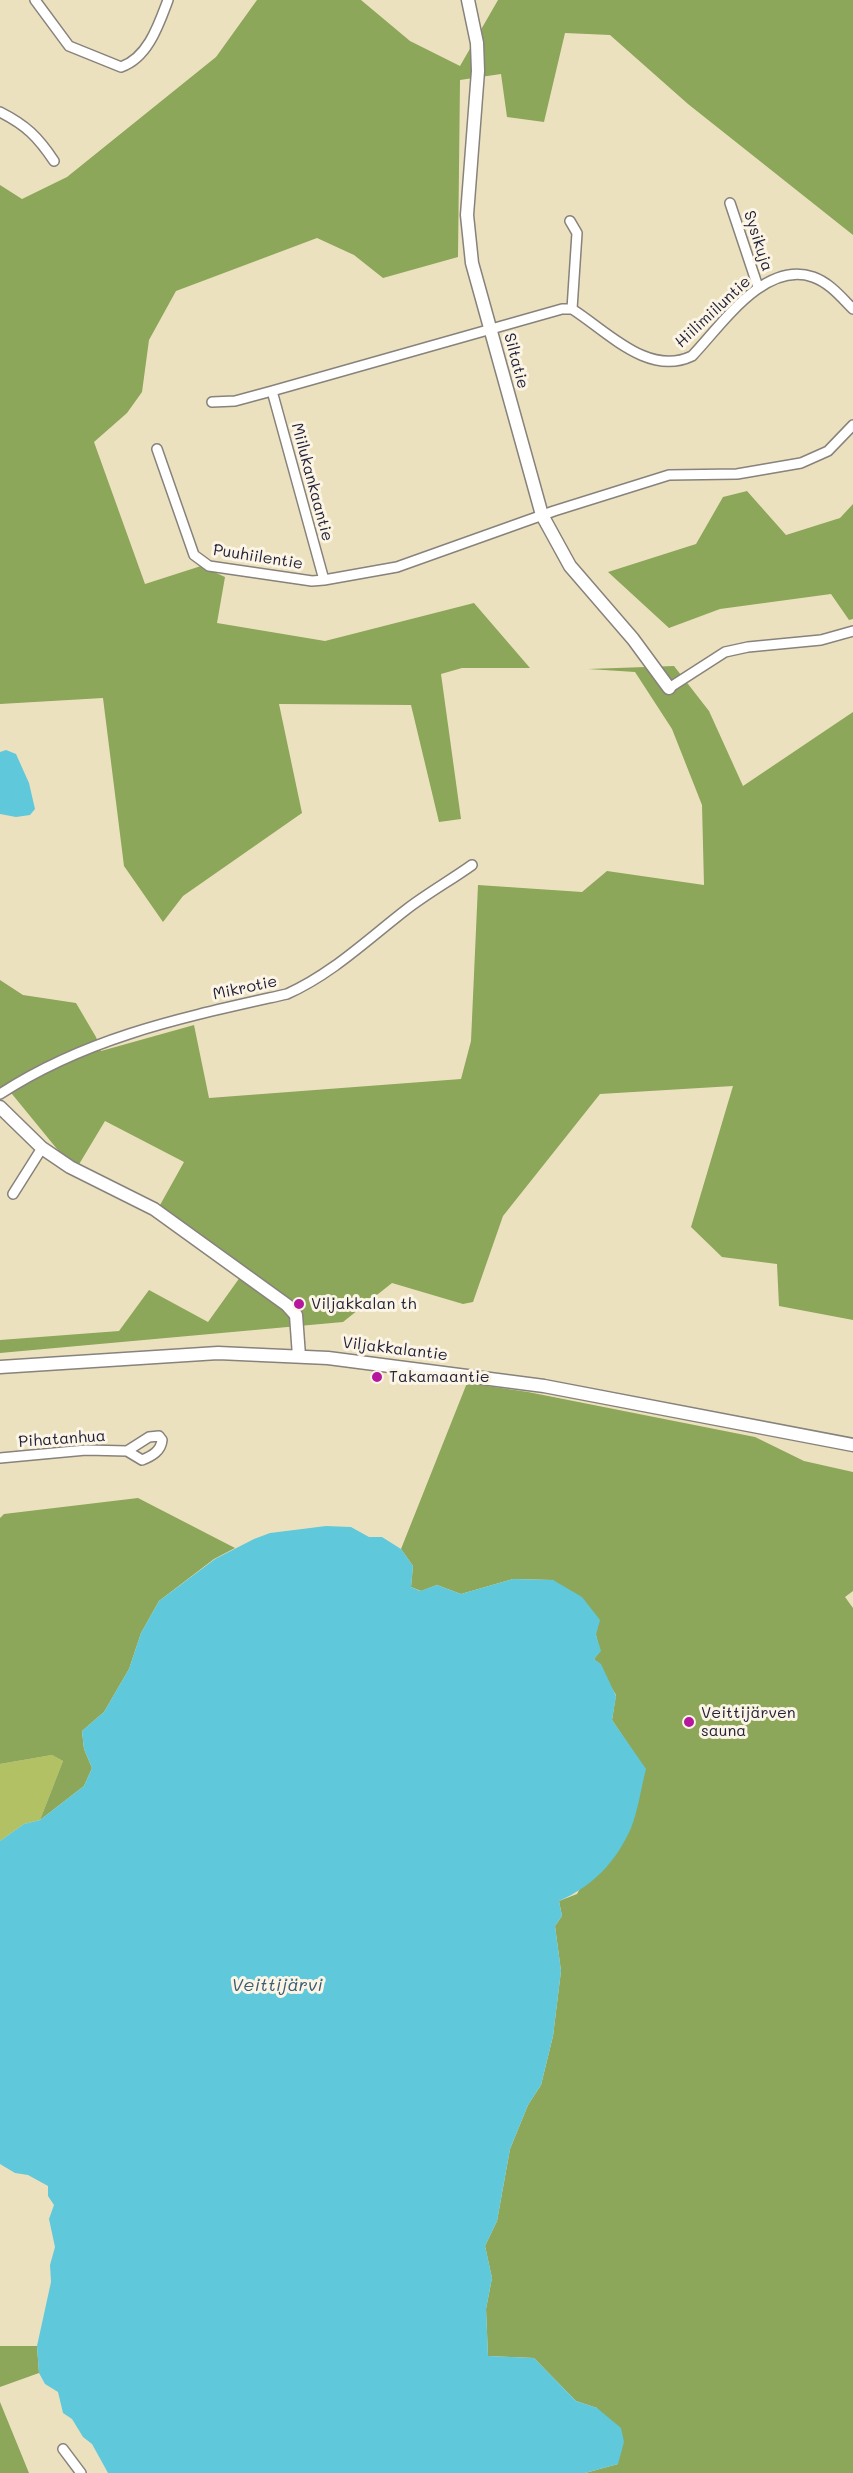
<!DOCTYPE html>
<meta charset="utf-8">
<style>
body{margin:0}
canvas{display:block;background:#ece1be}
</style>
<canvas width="853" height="2473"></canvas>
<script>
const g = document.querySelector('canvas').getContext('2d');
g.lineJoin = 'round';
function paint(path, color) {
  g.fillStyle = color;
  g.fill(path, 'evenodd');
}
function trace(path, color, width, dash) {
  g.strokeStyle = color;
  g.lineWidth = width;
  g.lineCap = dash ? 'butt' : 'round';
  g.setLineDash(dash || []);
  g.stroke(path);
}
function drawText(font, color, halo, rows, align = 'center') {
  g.font = font + ' Mali,sans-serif';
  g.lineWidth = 6;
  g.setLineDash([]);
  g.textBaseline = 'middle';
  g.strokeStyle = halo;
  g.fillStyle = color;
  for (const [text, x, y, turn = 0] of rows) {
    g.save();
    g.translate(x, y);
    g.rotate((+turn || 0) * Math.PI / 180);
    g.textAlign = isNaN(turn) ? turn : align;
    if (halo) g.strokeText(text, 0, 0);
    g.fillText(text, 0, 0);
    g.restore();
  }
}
const green = new Path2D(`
 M52,1755L63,1761L40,1820L24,1824L0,1841V1764Z`);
const forest = new Path2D(`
 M257,0H361L410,41L460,66L498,0H853V235L688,104L610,35L565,33L544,122L507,117L501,74L460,80L458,257L383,278L354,255L317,238L176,291L149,340L142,392L127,413L94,442L145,584L201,566L225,577L217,623L325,641L474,603L530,668H462L441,674L461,819L439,822L411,705L279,704L302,813L183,896L163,922L124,866L103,698L0,704V185L22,199L67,177L216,57Z
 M747,491L786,535L840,518L853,504V619L849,620L831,594L720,609L669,628L608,572L696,544L723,497Z
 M674,666L709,711L743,786L853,712V1320L779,1306L777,1264L722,1257L691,1227L733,1086L600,1094L503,1216L473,1302L463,1304L392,1283L343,1322L0,1353V1340L119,1331L149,1290L208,1322L243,1273L155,1214L184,1162L105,1121L75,1171L12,1094L0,1089V980L23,995L76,1003L96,1037L101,1051L194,1025L209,1098L461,1079L471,1041L478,885L582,892L607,871L704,885L702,805L672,729L635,672L588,669Z
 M467,1383L528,1392L755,1437L804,1461L853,1472V1591L845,1597L853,1608V2473H585L618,2464L597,2408L576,2401L534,2358L488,2356L486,2309L492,2278L485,2246L497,2221L510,2149L528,2105L541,2085L553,2036L561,1971L555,1926L562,1916L559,1901L577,1894L645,1769L612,1720L616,1695L594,1659L600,1651L596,1635L553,1580L513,1579L461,1594L437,1585L421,1591L411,1587L413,1566L401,1549Z
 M138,1498L235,1548L214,1559L159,1601L141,1633L129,1669L104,1712L82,1731L84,1749L92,1768L84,1786L40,1820L63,1761L52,1755L0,1764V1518L4,1514Z
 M0,2346H37L39,2373L0,2387Z
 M0,2402L29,2473H0Z`);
const water = new Path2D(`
 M6,750L16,754L29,783L35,809L30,815L16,817L0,814V752Z
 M326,1526L351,1527L369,1537H382L401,1549L413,1566L411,1587L420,1591L437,1585L461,1594L513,1579L553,1580L582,1597L600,1620L596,1635L601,1651L594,1659L601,1664L616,1696L612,1720L646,1769C641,1788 638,1811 631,1828C616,1862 593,1886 559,1901L562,1916L555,1926L561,1971L553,2036L541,2085L528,2105L510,2149L497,2221L485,2246L492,2278L486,2309L488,2356L534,2358L576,2401L597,2408L621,2428L624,2442L618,2464L585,2473H108L92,2444L83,2437L72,2419L63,2413L58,2392L45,2384L39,2373L37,2346L51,2282L50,2265L55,2247L49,2219L54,2205L48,2196V2186L28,2175L15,2173L0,2164V1841L24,1824L40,1820L84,1786L92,1768L84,1749L82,1731L104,1712L129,1669L141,1633L159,1601L215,1559L254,1539L270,1533Z`);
const street = new Path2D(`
 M35,0L69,46L121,67C148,58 159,24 168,0
 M0,112C26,125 38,137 54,161
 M730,203L758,287
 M570,221L577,233L572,309
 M853,309C841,297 830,283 813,277C764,260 721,326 692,356C648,377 607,331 572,309H562L272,391L324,580L397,567L554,511L669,475L737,474L801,463L828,451L853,425
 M212,402L235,401L272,391
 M157,449L194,555L209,566L312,581L324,580
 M669,688L725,652L748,647L821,640L853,631
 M0,1094C89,1036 185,1017 287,994C332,974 368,939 407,909C428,893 451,880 472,865
 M13,1194L42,1148
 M0,1458L86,1450L127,1451L149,1437L159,1436L162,1440C161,1451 152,1456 142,1460L127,1451
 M63,2449L81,2473`);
const secondary = new Path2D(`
 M468,0L477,43L478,71L467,215L472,263L542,515L570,566L633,639L669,688
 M0,1107L42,1148L70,1167L154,1209L287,1305L296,1315L299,1356
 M0,1367L218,1353L328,1358L544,1386L853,1445`);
const markers = [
 [299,1304,6,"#b5179e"],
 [377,1377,6,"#b5179e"],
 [689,1722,6,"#b5179e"]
];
const streetNames = [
 ["Sysikuja",758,241,72],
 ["Hiilimiiluntie",713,312,-43],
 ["Siltatie",516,361,75],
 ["Miilukankaantie",312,482,75],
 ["Puuhiilentie",258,557,9],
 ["Mikrotie",245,988,-12],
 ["Viljakkalantie",395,1349,7],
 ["Pihatanhua",62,1439,-4]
];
const poiNames = [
 ["Viljakkalan th",311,1304],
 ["Takamaantie",389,1377],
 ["Veittijärven",701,1713],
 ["sauna",701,1731]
];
const waterNames = [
 ["Veittijärvi",277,1985]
];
paint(green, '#b1c164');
paint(forest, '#8ca75a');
paint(water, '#60c8db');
trace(street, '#87827c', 12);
trace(secondary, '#87827c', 15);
trace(street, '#fff', 9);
trace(secondary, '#fff', 12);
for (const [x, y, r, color] of markers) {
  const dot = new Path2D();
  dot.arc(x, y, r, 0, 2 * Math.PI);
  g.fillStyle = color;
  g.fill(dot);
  trace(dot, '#fcf5e5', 2);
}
drawText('16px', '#22223b', '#fcf5e5', streetNames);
drawText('16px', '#22223b', '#fcf5e5', poiNames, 'left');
drawText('italic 18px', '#385c73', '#fcf5e5', waterNames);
</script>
